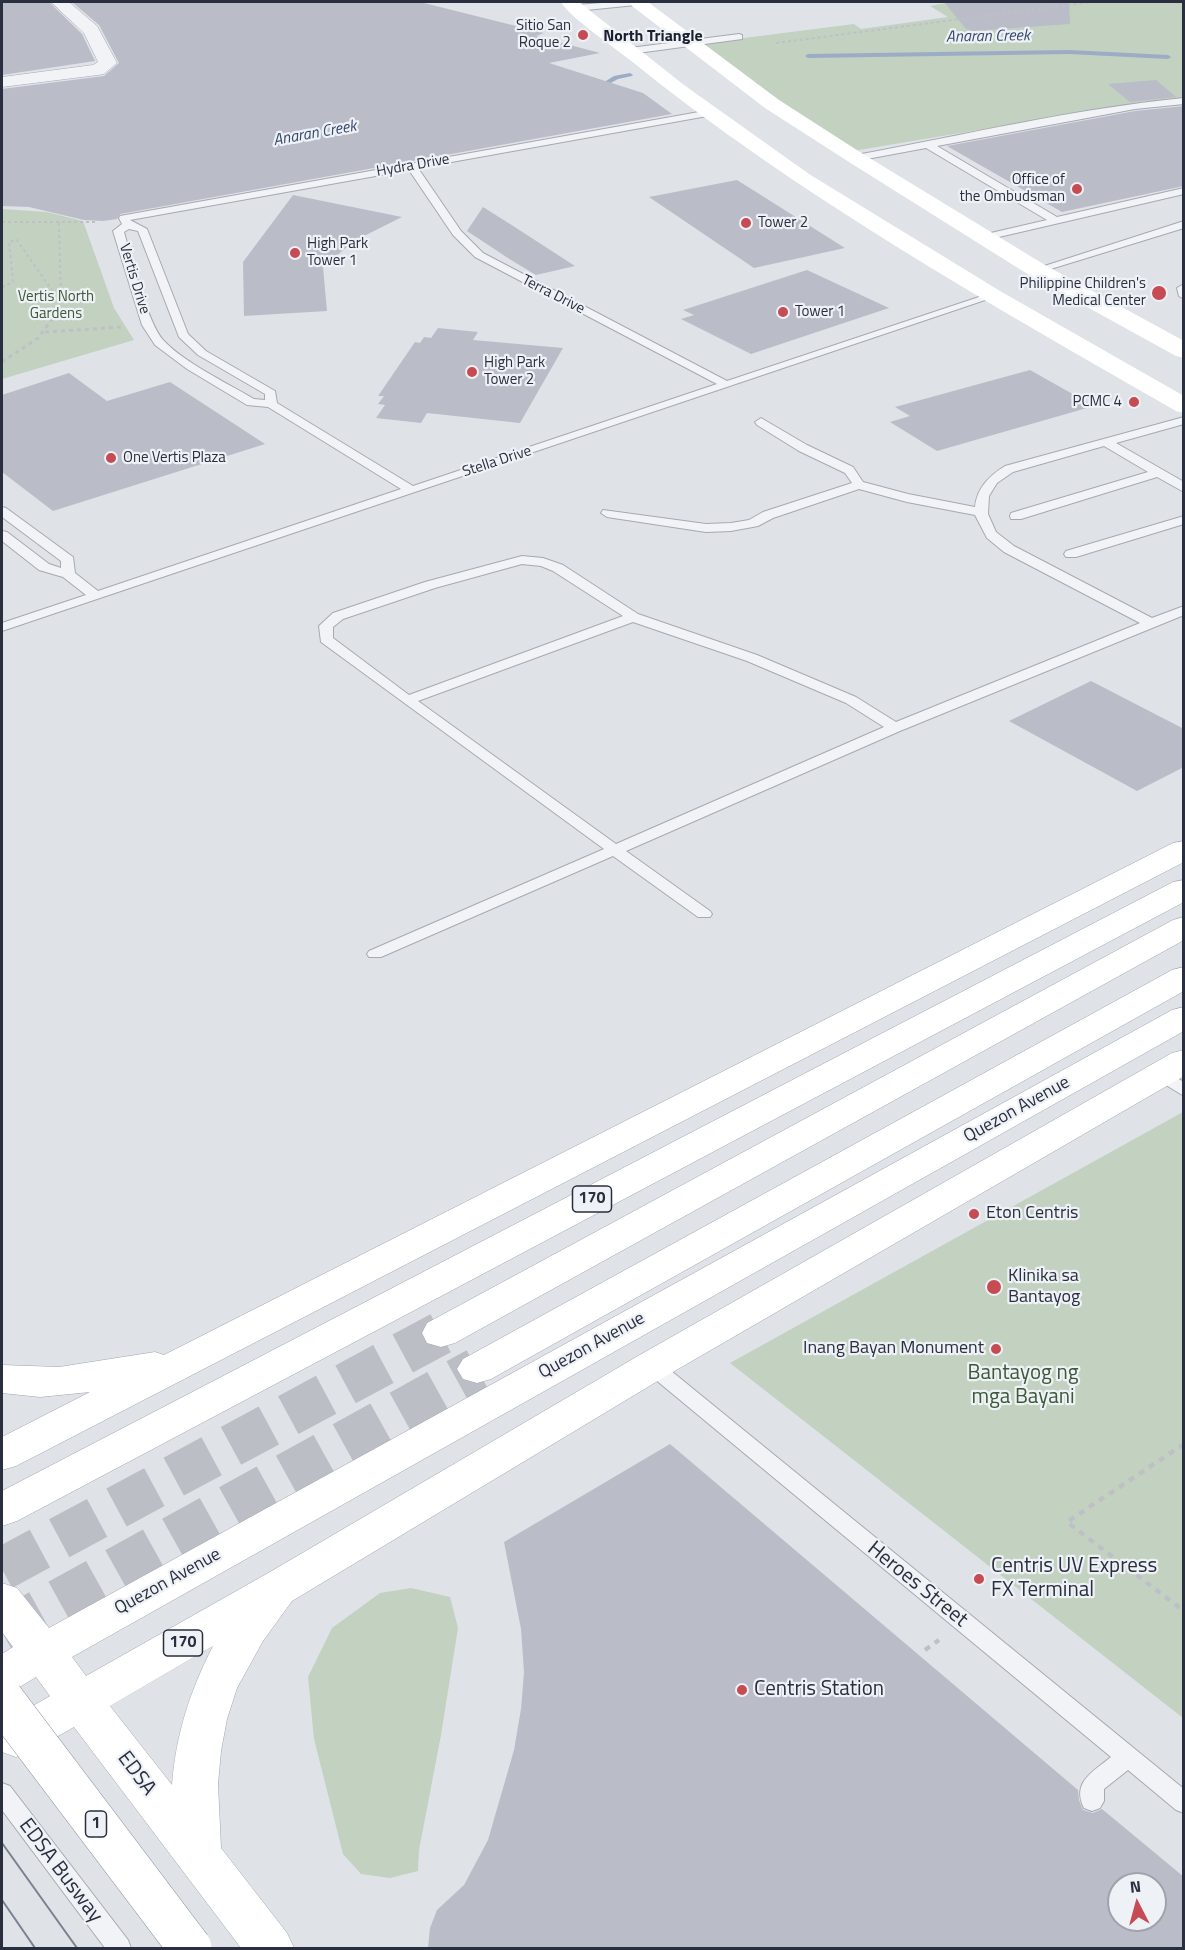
<!DOCTYPE html>
<style>
body{margin:0}
#map{position:relative;width:1185px;height:1950px;overflow:hidden;background:#dfe2e7;font-family:"Titillium Web",sans-serif}
canvas{display:block}
.frame{position:absolute;inset:0;border:3px solid #292f3e;pointer-events:none}
.north{position:absolute;left:1107px;top:1872px;width:60px;height:60px;box-sizing:border-box;background:#eef1f5;border:2px solid #9fa3ac;border-radius:50%;rotate:354deg;font-size:16px;font-weight:700;line-height:24px;text-align:center;color:#292f3e}
.north::after{content:'';display:block;margin:auto;width:21px;height:27px;background:#c64b52;clip-path:polygon(50% 0,100% 100%,50% 72%,0 100%)}
</style>
<div id="map">
<canvas width="1185" height="1950"></canvas>
<div class="frame"></div>
<div class="north">N</div>
</div>
<script>
const g = document.querySelector('canvas').getContext('2d');
g.lineJoin = 'round';
function paint(path, color) {
  g.fillStyle = color;
  g.fill(path, 'evenodd');
}
function trace(path, color, width, dash) {
  g.strokeStyle = color;
  g.lineWidth = width;
  g.lineCap = dash ? 'butt' : 'round';
  g.setLineDash(dash || []);
  g.stroke(path);
}
function drawText(font, color, halo, rows, align = 'center') {
  g.font = font + ' "Titillium Web",sans-serif';
  g.lineWidth = 4.5;
  g.setLineDash([]);
  g.textBaseline = 'middle';
  g.strokeStyle = halo;
  g.fillStyle = color;
  for (const [text, x, y, turn = 0] of rows) {
    g.save();
    g.translate(x, y);
    g.rotate((+turn || 0) * Math.PI / 180);
    g.textAlign = isNaN(turn) ? turn : align;
    if (halo) g.strokeText(text, 0, 0);
    g.fillText(text, 0, 0);
    g.restore();
  }
}
const green = new Path2D(`
 M952,2H964L980,9L1037,2H1183V98L1139,103L853,151L697,44L854,24L861,29L948,17L930,6Z
 M2,209L47,212L83,221L114,308L134,340L2,379Z
 M1183,1112V1718L730,1363Z
 M411,1588L450,1597L458,1628L441,1735L419,1850L418,1871L390,1878L361,1874L343,1854L314,1739L308,1677L332,1628L380,1593Z`);
const stream = new Path2D(`
 M1069,50L1168,55L1171,57L1168,59L1069,54L808,58L805,56L808,54Z
 M630,73L633,75L632,76L618,79L598,90L593,89L614,76Z`);
const building = new Path2D(`
 M2,2H49L82,34L95,61L2,75Z
 M72,2H420L544,33L536,36L600,53L549,63L643,93L672,114L120,214L117,219L103,221L84,220L29,207L2,206V89L104,76L119,63L99,25Z
 M944,2H1069L1070,24L973,31L966,29Z
 M1156,80L1176,97L1130,102L1108,84Z
 M1184,106V186L1062,212L947,146L1135,111Z
 M737,180L845,248L754,268L649,197Z
 M293,195L402,217L354,241L323,267L327,311L244,316L243,262Z
 M483,207L510,224L575,266L536,275L511,260L467,231Z
 M807,270L889,308L751,354L681,319L694,315L683,310Z
 M438,328L478,332L473,340L563,348L520,423L427,413L421,423L376,418L385,405L378,404L384,396H378L415,342L420,343L424,337L431,338Z
 M1030,370L1094,406L937,451L890,422L910,416L895,407Z
 M69,373L107,401L170,382L265,444L53,511L2,472V395Z
 M1091,681L1184,729V767L1137,791L1009,721Z
 M670,1444L1078,1790L1079,1800L1083,1810L1093,1813L1102,1809L1184,1877V1948H428L430,1928L437,1910L464,1885L488,1840L514,1750L521,1709L524,1672L521,1629L504,1542ZM1119,1884H1155V1920H1119Z`);
const primaryTunnel = new Path2D(`
 M2,1569L441,1333
 M2,1632L477,1369`);
const pathFar2 = new Path2D(`
 M1177,2L1183,5
 M776,43L1092,2
 M2,222H97
 M2,287L13,282L9,242L17,240L60,302
 M56,315L61,302L59,222`);
const pathFar1 = new Path2D(`
 M45,332L122,327
 M2,362L38,338L56,314`);
const path = new Path2D(`
 M1184,1444L1067,1522L1184,1611
 M925,1650L939,1640`);
const lane = new Path2D(`
 M615,2H640L636,5L576,11L572,8L576,5Z
 M739,34L742,35V39L630,54L626,51L630,48Z
 M1184,98V104L1135,109L937,146L1057,217L1184,188V194L986,240L981,237L982,235L1047,220L926,148L856,161L851,158L856,155C964,135 1073,109 1184,98Z
 M710,110L713,111V115L418,168L461,231L483,253L727,381L988,294H996L997,296L2,631V623L86,595L63,577L39,570L2,541V531L7,532L49,564L61,568V561L2,517V507L6,508L73,557L75,573L98,591L401,489L268,407L247,405L187,369L155,345L142,325L113,231L122,224L119,218L120,216ZM409,170L453,235L475,257L717,384L413,486L277,403L275,391L206,351L188,334L147,229L130,220ZM129,229L138,231L179,337L198,355L265,394V400L254,399C227,383 185,363 164,341C148,325 131,257 124,232Z
 M1184,221V228L1041,272L1037,273L1032,270Z
 M1182,285H1184V299L1179,296L1177,288Z
 M1184,417V424L1116,443L1184,482V492L1157,477L1021,519H1011L1010,516L1011,513L1148,472L1104,446L1013,472L997,483L989,496L988,514L996,532L1014,546L1152,618L1184,606V615L900,731L626,851L710,911L712,914L710,917H698L613,856L381,957H369L367,954L369,951L604,849L321,642L319,626L333,613L425,582L522,556L543,558L563,565L638,614L757,655L856,697L896,722L1140,623L1004,552L987,538L975,515L907,502L859,489L773,518L758,526L731,531L706,532L607,517L601,513L603,510L706,524L731,523L749,520L763,512L852,483L845,473L799,451L757,425L755,422L761,418L807,445L853,467L863,482L908,494L975,507C977,488 989,476 1005,466ZM522,564L541,566L553,571L623,616L409,695L333,638V627L343,619L435,588ZM633,622L747,661L846,703L884,727L616,844L418,701Z
 M1184,516V524L1076,557H1066L1064,554L1066,551Z
 M1162,1070L1184,1082V1096L1156,1079L1153,1075L1156,1071Z
 M652,1359L659,1361L1184,1789V1813L1176,1810L1128,1770L1104,1789V1801L1100,1808L1092,1811L1084,1808C1071,1782 1094,1771 1111,1757L645,1371L642,1366L645,1361Z
 M2,1783L10,1786L128,1940L131,1948H105L2,1810Z`);
const street = new Path2D(`
 M51,2H69L97,26L117,63L104,74L98,75L2,87V77L93,65L98,62L84,33Z`);
const secondary = new Path2D(`
 M561,2H579L684,85L809,174L1000,291L1184,396V413L1176,411C988,303 798,196 630,60C615,48 568,16 561,2Z
 M630,2H648L779,100L863,154L1045,265L1184,341V358L1176,356L1029,275L849,162L765,108L632,6Z`);
const primary = new Path2D(`
 M1184,841V862L16,1466L2,1470V1437L90,1392L40,1397L2,1393V1365L59,1367L155,1352L164,1355L1173,843Z
 M1184,880V902L17,1521L2,1526V1491L1173,882Z
 M1184,917V940L455,1343L441,1347L427,1343L422,1333L427,1323L1173,920Z
 M1184,967V991L491,1379L477,1383L463,1379L457,1369L463,1359L1172,970Z
 M1184,1007V1031L72,1657L86,1676L270,1572L638,1356L1172,1053L1184,1050V1076L666,1376L292,1601L263,1641L237,1688L227,1719L221,1751L218,1784L221,1848L287,1933L294,1948H241L74,1727L32,1751L16,1757L2,1752V1724L50,1696L36,1677L18,1688L2,1693V1654L13,1647L2,1632V1583L17,1588L49,1628L1172,1010ZM213,1646C190,1691 176,1734 172,1785L110,1706Z`);
const tram = new Path2D(`
 M2,1843L77,1948
 M2,1900L35,1948`);
const highwayBridge = new Path2D(`
 M2,1699L190,1948`);
const markers = [
 [583,35,6,"#c64b52"],
 [1077,189,6,"#c64b52"],
 [746,223,6,"#c64b52"],
 [295,253,6,"#c64b52"],
 [1159,293,8,"#c64b52"],
 [783,312,6,"#c64b52"],
 [472,372,6,"#c64b52"],
 [1134,402,6,"#c64b52"],
 [111,458,6,"#c64b52"],
 [974,1214,6,"#c64b52"],
 [994,1287,8,"#c64b52"],
 [996,1349,6,"#c64b52"],
 [979,1579,6,"#c64b52"],
 [742,1690,6,"#c64b52"]
];
const farPoinames = [
 ["Sitio San",571,26,"right"],
 ["Roque 2",571,43,"right"],
 ["Office of",1065,180,"right"],
 ["the Ombudsman",1065,197,"right"],
 ["Tower 2",758,223],
 ["High Park",307,244],
 ["Tower 1",307,261],
 ["Philippine Children's",1146,284,"right"],
 ["Medical Center",1146,301,"right"],
 ["Tower 1",795,312],
 ["High Park",484,363],
 ["Tower 2",484,380],
 ["PCMC 4",1122,402,"right"],
 ["One Vertis Plaza",123,458]
];
const farStreetnames = [
 ["Hydra Drive",413,166,-10],
 ["Vertis Drive",134,279,73],
 ["Terra Drive",553,295,27],
 ["Stella Drive",497,462,-18]
];
const farParknames = [
 ["Vertis North",56,297],
 ["Gardens",56,314]
];
const farNeighbourhoodnames = [
 ["North Triangle",653,37]
];
const farWaternames = [
 ["Anaran Creek",988,37,-1],
 ["Anaran Creek",315,134,-10]
];
const shields = [
 [592,1199,39],
 [183,1643,39],
 [96,1824,21]
];
const shieldNames = [
 ["170",592,1199],
 ["170",183,1643],
 ["1",96,1824]
];
const streetNames = [
 ["Quezon Avenue",1017,1110,-29],
 ["Quezon Avenue",592,1346,-29],
 ["Quezon Avenue",168,1582,-29]
];
const poiNames = [
 ["Eton Centris",986,1214],
 ["Klinika sa",1008,1277],
 ["Bantayog",1008,1298],
 ["Inang Bayan Monument",984,1349,"right"]
];
const nearParknames = [
 ["Bantayog ng",1023,1374],
 ["mga Bayani",1023,1398]
];
const nearPoinames = [
 ["Centris UV Express",991,1567],
 ["FX Terminal",991,1591],
 ["Centris Station",754,1690]
];
const nearStreetnames = [
 ["Heroes Street",917,1585,39],
 ["EDSA",136,1774,53],
 ["EDSA Busway",60,1871,53]
];
paint(green, '#c3d1c1');
paint(stream, '#9cacc6');
paint(building, '#babdc7');
trace(primaryTunnel, '#bbbec5', 43, [43, 22]);
trace(lane, '#a5a9b1', 2);
trace(street, '#a5a9b1', 1);
trace(primary, '#9fa5b2', 1);
trace(pathFar2, '#bec0c6', 2, [3, 3]);
trace(pathFar1, '#bec0c6', 3, [4, 4]);
trace(path, '#bec0c6', 4.5, [6, 6]);
paint(lane, '#f2f3f6');
paint(street, '#f2f3f6');
paint(secondary, '#fff');
paint(primary, '#fff');
trace(tram, '#798090', 2);
trace(highwayBridge, '#878e9d', 44, []);
trace(highwayBridge, '#fff', 43);
for (const [x, y, r, color] of markers) {
  const dot = new Path2D();
  dot.arc(x, y, r, 0, 2 * Math.PI);
  g.fillStyle = color;
  g.fill(dot);
  trace(dot, '#eef1f5', 2);
}
drawText('15px', '#292f3e', '#eef1f5', farPoinames, 'left');
drawText('15px', '#292f3e', '#eef1f5', farStreetnames);
drawText('15px', '#3a5937', '#eef1f5', farParknames);
drawText('bold 16px', '#1b202e', '#eef1f5', farNeighbourhoodnames);
drawText('italic 16px', '#354a6f', '#eef1f5', farWaternames);
for (const [x, y, w] of shields) {
  const box = new Path2D();
  box.roundRect(x - w / 2, y - 13, w, 26, 4.5);
  g.fillStyle = '#eef1f5';
  g.fill(box);
  trace(box, '#292f3e', 1.5);
}
drawText('bold 16px', '#292f3e', null, shieldNames);
drawText('18px', '#292f3e', '#eef1f5', streetNames);
drawText('18px', '#292f3e', '#eef1f5', poiNames, 'left');
drawText('21px', '#3a5937', '#eef1f5', nearParknames);
drawText('21px', '#292f3e', '#eef1f5', nearPoinames, 'left');
drawText('21px', '#292f3e', '#eef1f5', nearStreetnames);
</script>
